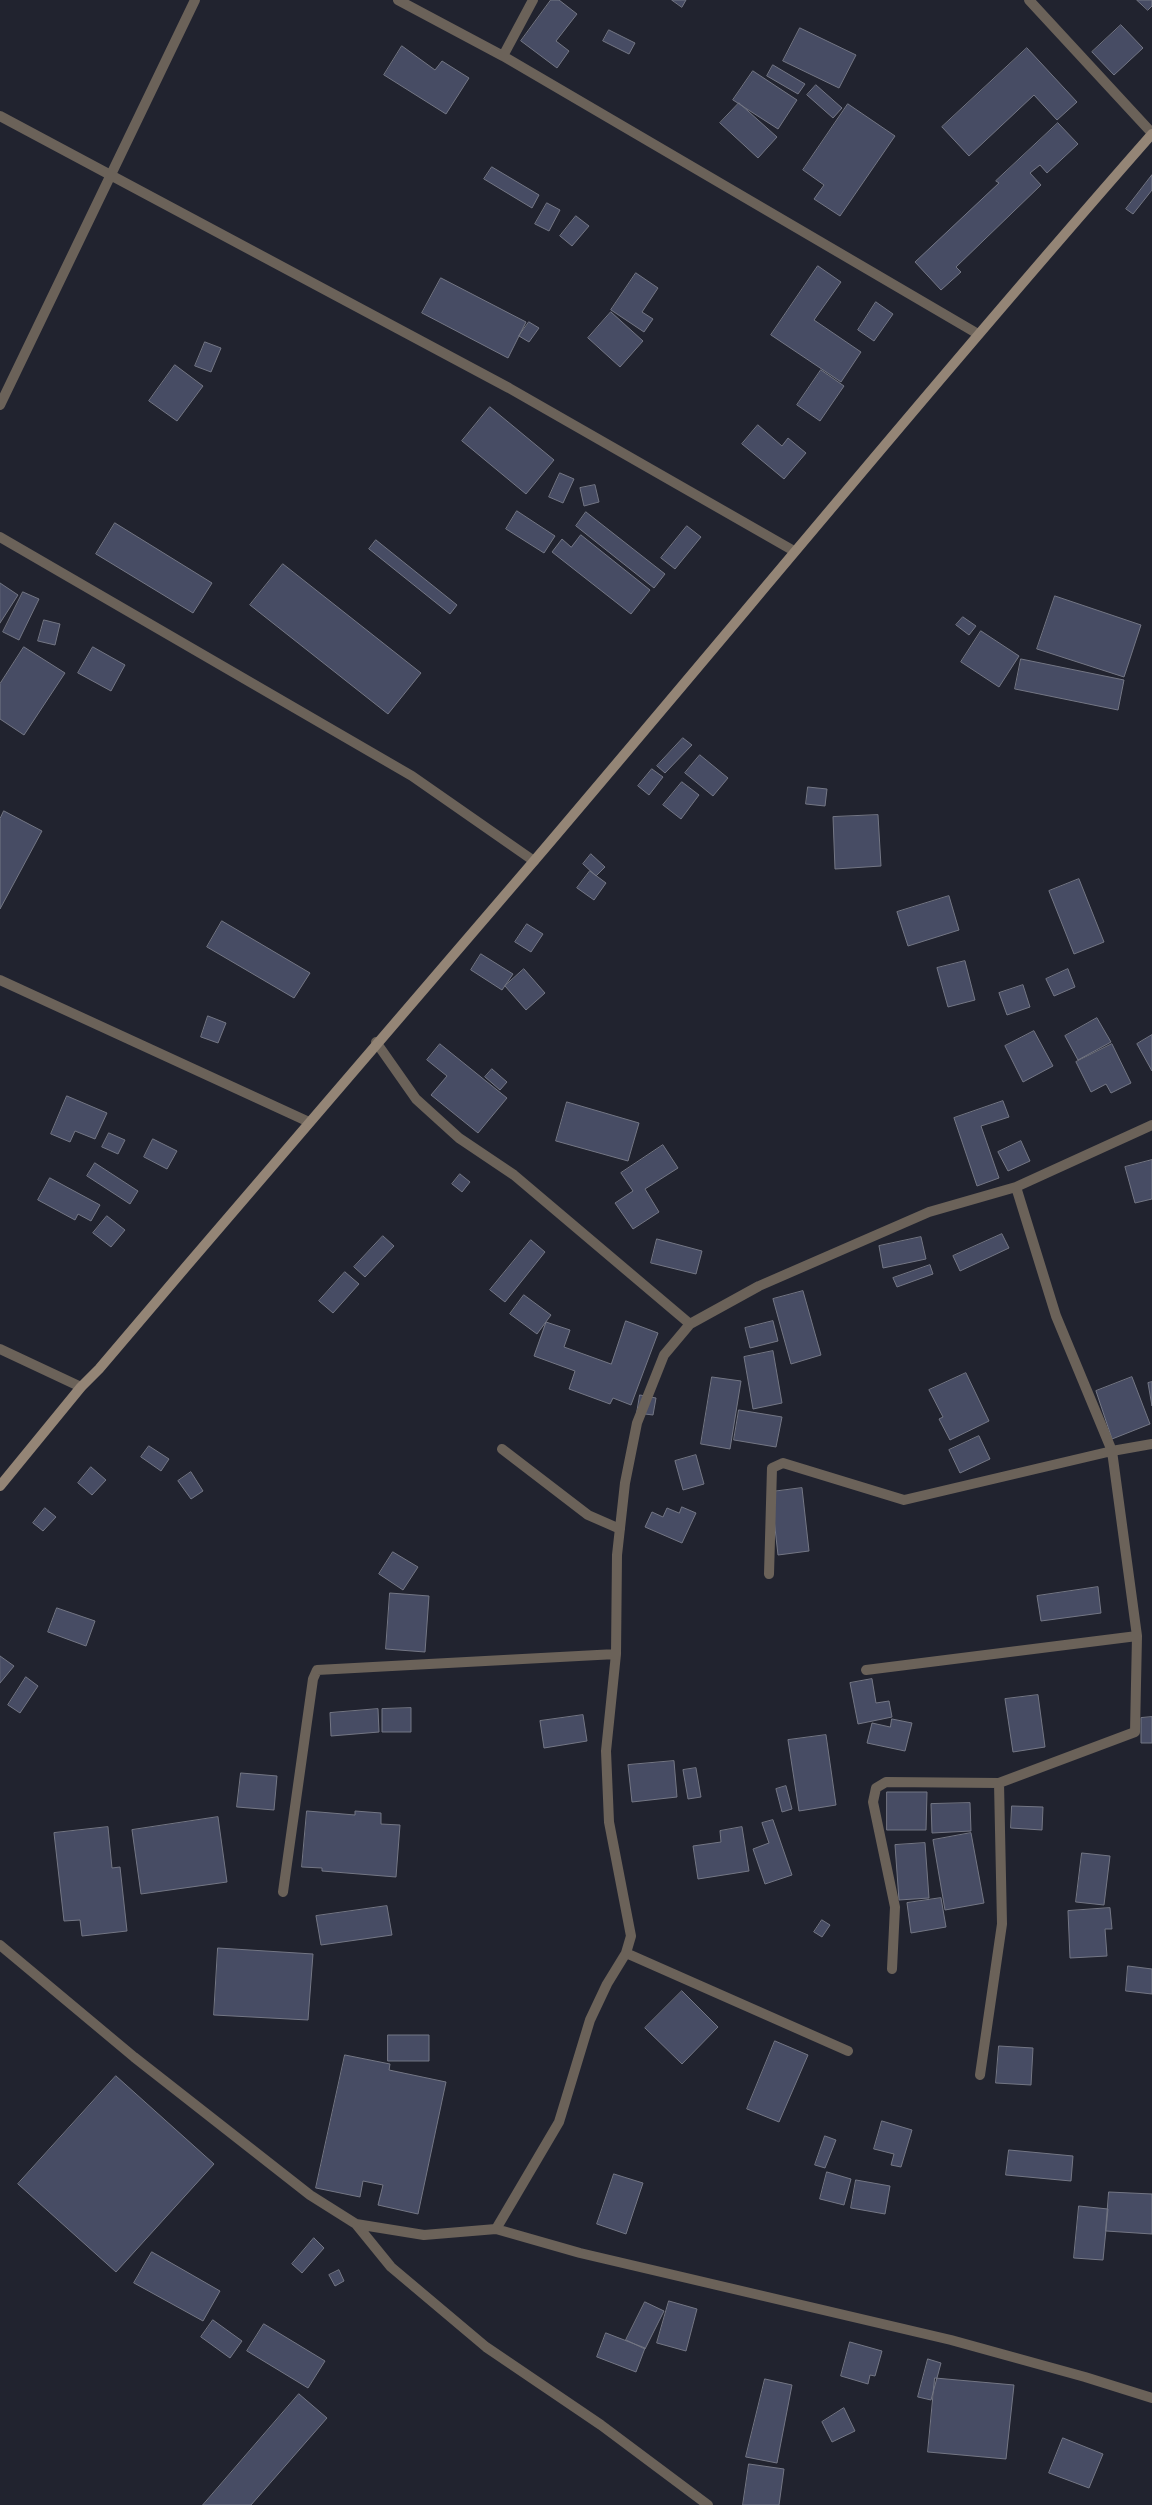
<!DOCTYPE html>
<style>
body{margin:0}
canvas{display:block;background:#21232f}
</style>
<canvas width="1152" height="2505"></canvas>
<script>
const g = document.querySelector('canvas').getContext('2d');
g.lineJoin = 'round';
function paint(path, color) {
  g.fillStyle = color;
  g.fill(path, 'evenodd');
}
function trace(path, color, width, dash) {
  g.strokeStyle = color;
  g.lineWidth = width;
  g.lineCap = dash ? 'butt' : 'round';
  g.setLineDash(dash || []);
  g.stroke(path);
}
const building = new Path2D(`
 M551,0H559L577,14L556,41L569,51L557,68L521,41Z
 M672,0H686L682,7Z
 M1137,0H1152V6L1148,10Z
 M1121,25L1143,48L1114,75L1092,52Z
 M800,28L856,55L839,88L783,61Z
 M609,30L635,43L629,54L603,41Z
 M402,46L435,70L442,61L469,78L446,114L384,75Z
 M1027,48L1077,102L1057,120L1034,95L969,156L942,127Z
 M773,65L805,84L798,94L767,76Z
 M753,71L797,100L778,129L733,100Z
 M816,85L842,108L833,118L807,95Z
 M739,103L777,137L758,158L720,123Z
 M848,104L895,136L840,216L814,199L824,185L803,170Z
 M1058,123L1078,144L1047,173L1040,165L1030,173L1041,185L956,267L961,272L941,290L915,262L999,183L996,181Z
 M492,167L539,195L532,208L484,179Z
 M1152,175V190L1133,214L1126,209Z
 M547,203L560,210L549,231L535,224Z
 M576,216L589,226L572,246L560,236Z
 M818,266L841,282L814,320L861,352L841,382L771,335Z
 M636,273L658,288L642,312L653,319L644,332L611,310Z
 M441,278L526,322L508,358L422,313Z
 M876,302L893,314L874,341L858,330Z
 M611,312L643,341L620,367L588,338Z
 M529,322L539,328L529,342L519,336Z
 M205,342L221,348L211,372L195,366Z
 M175,365L203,386L177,421L149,401Z
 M821,370L844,386L820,421L797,405Z
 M490,407L554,460L526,494L462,441Z
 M758,425L782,446L788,438L806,453L784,479L742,444Z
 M560,473L574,479L563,503L549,497Z
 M595,485L599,502L584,506L580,488Z
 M517,511L555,536L544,553L506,529Z
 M586,512L665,574L654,588L576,526Z
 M115,523L212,583L193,613L96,554Z
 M687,526L701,537L675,569L661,558Z
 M581,535L650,590L631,614L552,552L562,539L571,547Z
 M376,540L457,605L450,614L369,549Z
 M283,564L421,673L388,714L250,605Z
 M0,583L18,595L0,623Z
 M23,592L39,599L19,640L3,632Z
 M1055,596L1141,625L1124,677L1037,649Z
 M963,617L976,626L969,635L956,625Z
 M44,620L60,624L55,645L38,641Z
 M981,631L1019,656L999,687L961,662Z
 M24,647L65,673L24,735L0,719V684Z
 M93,647L125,665L111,691L78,673Z
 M1021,659L1124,680L1118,710L1015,689Z
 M683,738L692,745L665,773L657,766Z
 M700,755L728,778L713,796L685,773Z
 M652,769L663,777L649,795L638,786Z
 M682,782L699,795L681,819L663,805Z
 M808,787L827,789L825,806L806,804Z
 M4,811L42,831L0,909V819Z
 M878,815L881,866L835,869L833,817Z
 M591,854L605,867L596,876L583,864Z
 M590,871L606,883L594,900L577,888Z
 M1079,879L1104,942L1074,954L1049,891Z
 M949,896L959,930L908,946L897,912Z
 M222,921L310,973L294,998L207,947Z
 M527,924L543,934L531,952L515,942Z
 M481,954L513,974L502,990L471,970Z
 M965,961L975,1000L948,1007L937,968Z
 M524,969L545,993L526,1010L505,986Z
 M1068,969L1075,987L1054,996L1046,979Z
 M1023,985L1030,1007L1007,1015L999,993Z
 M208,1016L226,1023L218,1043L201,1037Z
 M1097,1018L1111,1042L1078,1060L1065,1036Z
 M1034,1031L1053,1066L1023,1082L1005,1046Z
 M1152,1035V1071L1137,1044Z
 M440,1044L507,1098L478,1133L431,1095L447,1076L427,1060Z
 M1112,1044L1131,1083L1111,1093L1106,1084L1091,1092L1076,1062Z
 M492,1069L507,1082L500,1090L485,1077Z
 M67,1096L107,1113L95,1139L75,1131L70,1142L51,1134Z
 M1003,1101L1009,1117L981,1126L999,1178L977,1186L954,1118Z
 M567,1102L639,1123L628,1161L556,1141Z
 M109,1133L125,1140L118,1154L102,1147Z
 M153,1139L177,1151L167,1169L144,1157Z
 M1021,1141L1030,1161L1008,1171L998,1152Z
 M663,1145L678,1168L645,1189L659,1212L633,1229L615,1203L633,1191L621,1173Z
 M1152,1160V1199L1135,1203L1125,1167Z
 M95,1163L138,1191L130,1204L87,1176Z
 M460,1174L470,1182L462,1192L452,1184Z
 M50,1178L100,1205L91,1221L78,1214L75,1220L38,1200Z
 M107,1216L125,1230L111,1247L93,1233Z
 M1002,1234L1009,1248L960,1271L953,1256Z
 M383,1236L394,1246L365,1277L354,1267Z
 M921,1237L926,1259L883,1268L879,1246Z
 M657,1239L702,1251L696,1274L651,1263Z
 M531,1240L545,1252L505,1302L490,1290Z
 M930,1265L933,1274L897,1287L893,1278Z
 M345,1272L359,1284L333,1313L319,1301Z
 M803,1291L821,1355L791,1364L773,1299Z
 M524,1295L551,1315L537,1334L510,1314Z
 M626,1321L658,1333L631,1405L613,1398L610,1404L569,1389L575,1371L534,1356L546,1322L570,1330L564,1347L611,1364Z
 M773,1321L778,1341L750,1348L745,1328Z
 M773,1351L782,1403L753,1409L744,1357Z
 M966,1373L989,1421L950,1440L939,1419L943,1417L929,1390Z
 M712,1377L741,1381L730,1449L701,1444Z
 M1132,1377L1150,1424L1112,1439L1096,1391Z
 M1152,1382V1406L1148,1383Z
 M640,1395L656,1398L653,1415L637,1413Z
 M739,1410L782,1417L776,1447L734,1440Z
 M979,1436L990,1459L960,1473L949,1450Z
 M149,1446L169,1459L161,1471L141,1457Z
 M696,1455L704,1484L683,1490L675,1461Z
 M91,1467L106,1480L92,1495L78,1483Z
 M191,1472L203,1491L191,1499L178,1481Z
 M802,1488L809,1551L778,1555L771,1492Z
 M682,1507L696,1513L682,1543L645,1527L652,1512L663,1517L667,1508L679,1513Z
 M45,1508L56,1517L43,1531L33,1523Z
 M393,1552L418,1567L403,1590L379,1574Z
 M1098,1587L1101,1613L1041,1621L1037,1596Z
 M390,1593L429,1596L425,1652L386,1649Z
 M57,1608L95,1621L86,1646L48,1632Z
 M0,1656L14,1666L0,1683Z
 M26,1677L38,1686L20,1713L8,1705Z
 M872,1679L876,1703L889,1701L892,1717L858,1724L850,1683Z
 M1038,1695L1045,1747L1013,1752L1005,1699Z
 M411,1708V1732H382V1709Z
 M378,1709L379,1732L331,1736L330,1713Z
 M583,1715L587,1741L544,1748L540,1721Z
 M1152,1717V1743H1141V1718Z
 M892,1719L912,1723L905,1751L867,1743L872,1723L890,1727Z
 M826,1735L836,1805L799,1811L788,1740Z
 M674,1761L677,1797L632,1802L628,1765Z
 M696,1768L701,1797L688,1799L683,1770Z
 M241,1773L277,1776L274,1810L237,1807Z
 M786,1786L792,1809L782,1812L776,1789Z
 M887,1792H927L926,1830H887Z
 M970,1803L971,1831L932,1833L931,1804Z
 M1012,1806L1043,1807L1042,1830L1011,1828Z
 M307,1811L355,1815V1811L381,1813V1824L400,1825L396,1877L322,1871V1868L302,1867Z
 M218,1817L227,1882L141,1894L132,1830Z
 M773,1820L792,1875L765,1884L753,1849L769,1843L762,1823Z
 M108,1827L112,1868L120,1867L127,1931L82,1936L80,1920L64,1921L54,1833Z
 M742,1827L749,1871L698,1879L693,1846L721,1842L720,1831Z
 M971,1833L984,1903L945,1910L933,1840Z
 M925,1843L929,1898L899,1900L895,1845Z
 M1082,1853L1110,1856L1104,1905L1076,1902Z
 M941,1898L946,1927L911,1933L907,1903Z
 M387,1906L392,1935L321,1945L316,1916Z
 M1110,1908L1112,1929H1105L1107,1956L1070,1958L1068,1911Z
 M822,1920L830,1925L822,1937L814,1932Z
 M218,1948L313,1954L308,2020L214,2015Z
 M1128,1966L1152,1969V1994L1126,1991Z
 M682,1991L718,2027L682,2064L645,2028Z
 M388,2035H429V2061H388Z
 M775,2041L808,2055L779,2122L747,2109Z
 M999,2046L1033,2048L1031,2085L996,2083Z
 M345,2055L390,2064L389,2070L446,2082L418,2214L378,2205L383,2185L363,2181L360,2197L316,2188Z
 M116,2076L214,2164L116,2272L18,2184Z
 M882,2121L912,2130L901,2167L891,2165L894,2154L874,2149Z
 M825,2136L836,2140L825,2168L815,2165Z
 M1009,2150L1073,2156L1071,2181L1006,2175Z
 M827,2172L851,2179L844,2205L820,2199Z
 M614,2174L643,2183L626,2234L597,2224Z
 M856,2180L890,2186L885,2214L851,2208Z
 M1109,2192L1152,2194V2234L1106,2231Z
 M1079,2206L1108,2209L1103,2260L1074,2258Z
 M314,2238L324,2248L302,2273L292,2264Z
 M152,2252L220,2291L203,2321L134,2283Z
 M339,2270L344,2281L335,2286L329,2275Z
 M669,2301L697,2309L686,2351L657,2343Z
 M645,2302L664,2311L645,2349L626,2340Z
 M213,2320L242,2341L230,2358L201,2337Z
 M264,2324L325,2361L308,2388L247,2351Z
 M606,2333L645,2348L636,2372L597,2357Z
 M850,2342L882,2351L875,2376L870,2375L868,2384L841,2376Z
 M928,2359L941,2363L931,2400L918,2397Z
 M935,2378L1014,2385L1006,2459L928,2452Z
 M765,2379L792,2385L777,2463L746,2457Z
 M299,2394L327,2418L251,2505H203Z
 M844,2408L855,2431L832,2442L822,2422Z
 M1063,2438L1103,2454L1089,2488L1049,2473Z
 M749,2464L784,2469L779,2505H743Z`);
const street = new Path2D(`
 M398,0L503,56L978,334
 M1029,0L1152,133
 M503,56L533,0
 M0,116L509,388L794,551
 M0,405L195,0
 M0,537L412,776L534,861
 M0,980L309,1122
 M376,1042L416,1099L459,1138L514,1175L690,1324
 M0,1349L81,1387
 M502,1449L588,1515L620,1529
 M769,1574L772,1468L783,1463L904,1500L1112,1451L1152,1444
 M866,1670L1137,1636
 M283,1892L313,1679L317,1670L616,1654
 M0,1945L134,2057L310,2195L356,2224L424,2235L496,2229L580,2253L951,2340L1085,2377L1152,2398
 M626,1953L848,2051
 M892,1969L895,1907L873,1802L876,1788L886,1782L999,1783
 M980,2075L1002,1924L999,1783L1135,1732L1137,1636L1112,1451L1056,1316L1016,1187
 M356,2224L391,2267L486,2347L601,2425L708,2505
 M496,2229L559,2122L590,2020L607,1984L626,1953L631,1936L609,1822L606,1751L616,1654L617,1555L625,1483L637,1423L664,1355L690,1324L759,1286L929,1212L1016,1187L1152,1125`);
const secondary = new Path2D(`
 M0,1486L81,1387L99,1369C243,1199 389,1031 534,861C740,619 942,373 1152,134`);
paint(building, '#474c64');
trace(building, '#737684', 1);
trace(street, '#6b6259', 10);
trace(secondary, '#948576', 10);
</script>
